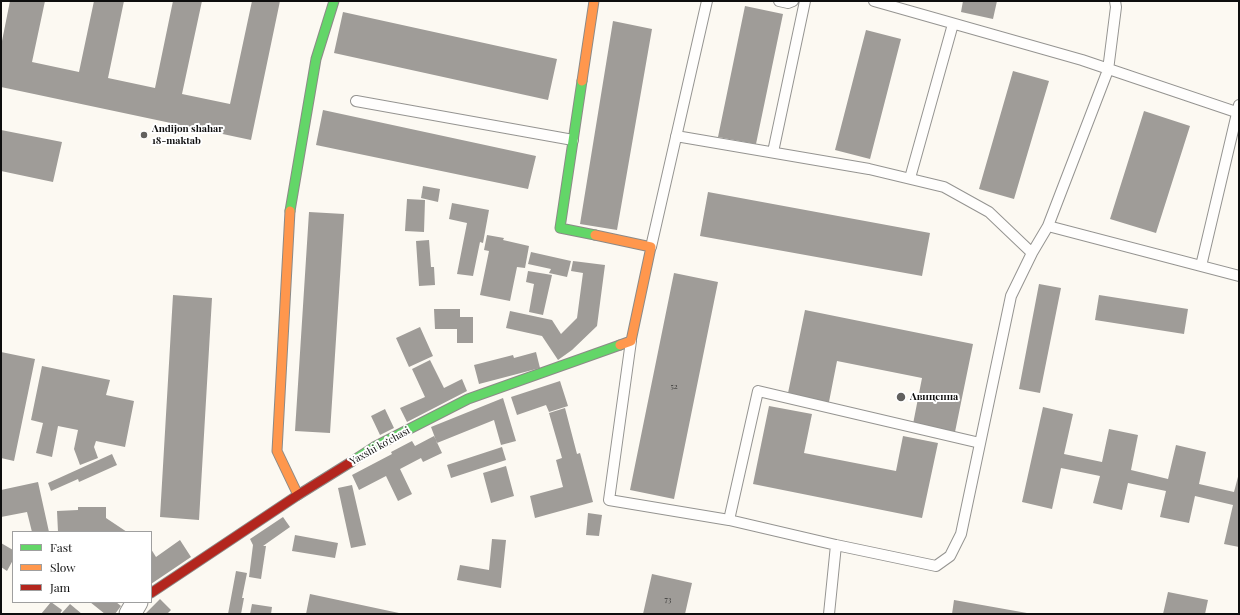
<!DOCTYPE html>
<meta charset="utf-8">
<style>
body{margin:0}
#map{position:relative;width:1240px;height:615px;overflow:hidden;background:#fcf9f2;font-family:"Playfair Display",serif}
canvas{display:block}
.frame{position:absolute;inset:0;border:2px solid #0e0e0e;pointer-events:none}
.legend{position:absolute;left:12px;top:531px;width:140px;height:72px;box-sizing:border-box;background:#fff;border:1px solid #9f9f9f;margin:0;padding:5px 7px;list-style:none;font-size:12px;color:#0e0e0e}
.legend li{display:flex;align-items:center;gap:8px;height:20px}
.legend b{width:20px;border:1px solid #9f9f9f}
</style>
<div id="map">
<canvas width="1240" height="615"></canvas>
<div class="frame"></div>
<ul class="legend">
<li><b style="height:5px;background:#63d668"></b>Fast</li>
<li><b style="height:5px;background:#ff974d"></b>Slow</li>
<li><b style="height:5px;background:#b3261e"></b>Jam</li>
</ul>
</div>
<script>
const g = document.querySelector('canvas').getContext('2d');
g.lineJoin = 'round';
function paint(path, color) {
  g.fillStyle = color;
  g.fill(path, 'evenodd');
}
function trace(path, color, width, dash) {
  g.strokeStyle = color;
  g.lineWidth = width;
  g.lineCap = dash ? 'butt' : 'round';
  g.setLineDash(dash || []);
  g.stroke(path);
}
function drawText(font, color, halo, rows, align = 'center') {
  g.font = font + ' "Playfair Display",serif';
  g.lineWidth = 4;
  g.setLineDash([]);
  g.textBaseline = 'middle';
  g.strokeStyle = halo;
  g.fillStyle = color;
  for (const [text, x, y, turn = 0] of rows) {
    g.save();
    g.translate(x, y);
    g.rotate((+turn || 0) * Math.PI / 180);
    g.textAlign = isNaN(turn) ? turn : align;
    if (halo) g.strokeText(text, 0, 0);
    g.fillText(text, 0, 0);
    g.restore();
  }
}
const building = new Path2D(`
 M10,1H45L32,62L79,72L94,1H124L108,78L155,88L173,1H202L182,94L230,104L252,1H280L251,140L1,87V46Z
 M963,1H997L993,19L961,12Z
 M745,6L783,14L756,144L718,137Z
 M343,12L557,59L548,100L334,53Z
 M613,21L652,29L617,230L580,224Z
 M866,30L901,39L870,159L835,150Z
 M1013,71L1049,81L1014,199L979,189Z
 M323,110L536,156L528,189L316,145Z
 M1144,111L1190,126L1156,233L1110,219Z
 M1,130L62,142L53,182L1,171Z
 M423,186L440,189L438,202L421,198Z
 M708,192L930,233L922,276L700,236Z
 M407,199L425,200L424,232L405,231Z
 M452,203L489,210L483,243L480,242L473,276L457,274L467,223L449,219Z
 M309,212L344,214L330,433L295,431Z
 M487,235L504,238L503,240L529,246L525,268L517,267L510,301L480,295L489,251L484,250Z
 M429,240L431,267H434L435,285L419,286L416,241Z
 M531,252L571,261L567,277L549,273L551,269L528,264Z
 M573,261L605,265L597,326L572,350L558,360L542,336L506,328L510,311L552,320L561,334L577,318L583,273L571,271Z
 M528,271L552,275L543,315L529,312L534,284L526,282Z
 M674,273L718,282L674,499L630,490Z
 M1039,284L1061,288L1040,393L1019,389Z
 M173,295L212,298L199,520L160,517Z
 M1099,295L1188,309L1184,334L1095,320Z
 M434,309H460V317H473V343H457V329H435Z
 M805,310L973,344L955,432L913,424L922,378L837,361L828,407L787,398Z
 M420,327L433,356L409,367L396,338Z
 M1,352L35,359L14,461L1,458Z
 M536,352L540,368L479,384L474,365L513,355L514,358Z
 M430,360L444,388L462,379L467,391L407,422L400,408L425,397L412,369Z
 M42,366L110,380L106,395L134,401L125,447L96,441L94,447L98,458L80,465L74,449L78,430L58,426L52,457L36,453L43,423L31,420Z
 M560,381L568,406L549,412L546,405L517,415L511,397Z
 M503,398L516,441L501,445L494,420L437,443L431,427Z
 M769,406L812,414L804,453L896,471L903,436L938,443L922,518L753,484Z
 M1043,407L1073,414L1064,454L1102,462L1109,429L1138,435L1131,470L1168,479L1176,445L1206,452L1199,484L1234,492L1239,473V547L1224,544L1233,505L1195,496L1189,523L1160,517L1166,491L1128,483L1122,510L1093,503L1100,476L1061,468L1052,509L1022,502Z
 M565,408L577,454L580,453L593,502L535,518L530,496L563,487L556,460L562,458L549,413Z
 M385,409L394,428L380,435L371,416Z
 M434,436L442,453L423,462L421,458L400,469L412,494L398,501L386,476L359,490L352,475L392,454L391,452L412,441L415,446Z
 M502,447L506,460L451,478L447,465Z
 M112,454L117,465L79,482L78,479L51,491L48,483Z
 M506,466L514,496L491,503L483,473Z
 M38,482L49,532H32L27,512L1,517V490Z
 M352,485L366,545L351,548L338,488Z
 M78,507H106V518L127,532H58L57,511L78,510Z
 M588,513L602,515L599,536L586,535Z
 M283,517L290,527L263,546H266L261,579L249,577L253,545L250,539Z
 M295,535L338,543L335,558L292,551Z
 M492,539L506,540L501,588L457,580L460,565L489,570Z
 M180,540L191,557L151,584V549L156,557Z
 M1,543L13,550V560L7,571L1,567Z
 M236,571L247,573L242,598H244L241,614H228Z
 M652,574L692,583L685,614H643Z
 M1168,592L1208,600L1205,614H1163Z
 M310,594L399,613V614H306Z
 M160,599L171,610L167,614H145Z
 M954,600L1027,613V614H952Z
 M51,602L62,610L60,614H41Z
 M90,602H116L121,606L115,614H105Z
 M70,604L82,614H61Z
 M252,604L272,607L271,614H250Z`);
const lane = new Path2D(`
 M779,1L788,3L793,1
 M874,1L1082,60L1239,113
 M356,101L573,140
 M676,136L869,169L944,187L989,212L1032,253
 M773,152L805,1
 M910,178L953,24
 M1048,226L1239,276
 M651,247L707,1
 M1201,266L1239,105
 M631,341L609,500L729,520L836,545L936,566L950,556L961,534L1011,296L1032,253L1048,226L1108,70L1116,7L1115,1
 M729,520L758,391L980,443
 M829,614L836,545`);
const street = new Path2D(`
 M130,614L137,602`);
const fast = new Path2D(`
 M582,81L560,228L595,235
 M290,211L316,59L334,1
 M351,462L374,447L468,399L620,345`);
const slow = new Path2D(`
 M582,81L594,1
 M290,211L277,451L298,495
 M595,235L651,247L631,341L620,345`);
const jam = new Path2D(`
 M151,593L298,495L351,462`);
const markers = [
 [144,135,4,"#61605e"],
 [901,397,5,"#61605e"]
];
const numberNames = [
 ["52",674,386],
 ["73",668,599]
];
const poiNames = [
 ["Andijon shahar",152,129],
 ["18-maktab",152,141],
 ["Авиценна",910,397]
];
const streetNames = [
 ["Yaxshi koʻchasi",380,446,-29]
];
paint(building, '#9f9c98');
trace(lane, '#959491', 12);
trace(street, '#959491', 23);
trace(fast, '#8c8a87', 11);
trace(slow, '#8c8a87', 11);
trace(jam, '#8c8a87', 11);
trace(lane, '#fffefd', 10);
trace(street, '#fffefd', 21);
trace(fast, '#63d668', 9);
trace(slow, '#ff974d', 9);
trace(jam, '#b3261e', 9);
for (const [x, y, r, color] of markers) {
  const dot = new Path2D();
  dot.arc(x, y, r, 0, 2 * Math.PI);
  g.fillStyle = color;
  g.fill(dot);
  trace(dot, '#fff', 1.5);
}
drawText('8px', '#323230', null, numberNames);
drawText('bold 10px', '#0e0e0e', '#fff', poiNames, 'left');
drawText('10px', '#0e0e0e', '#fff', streetNames);
</script>
